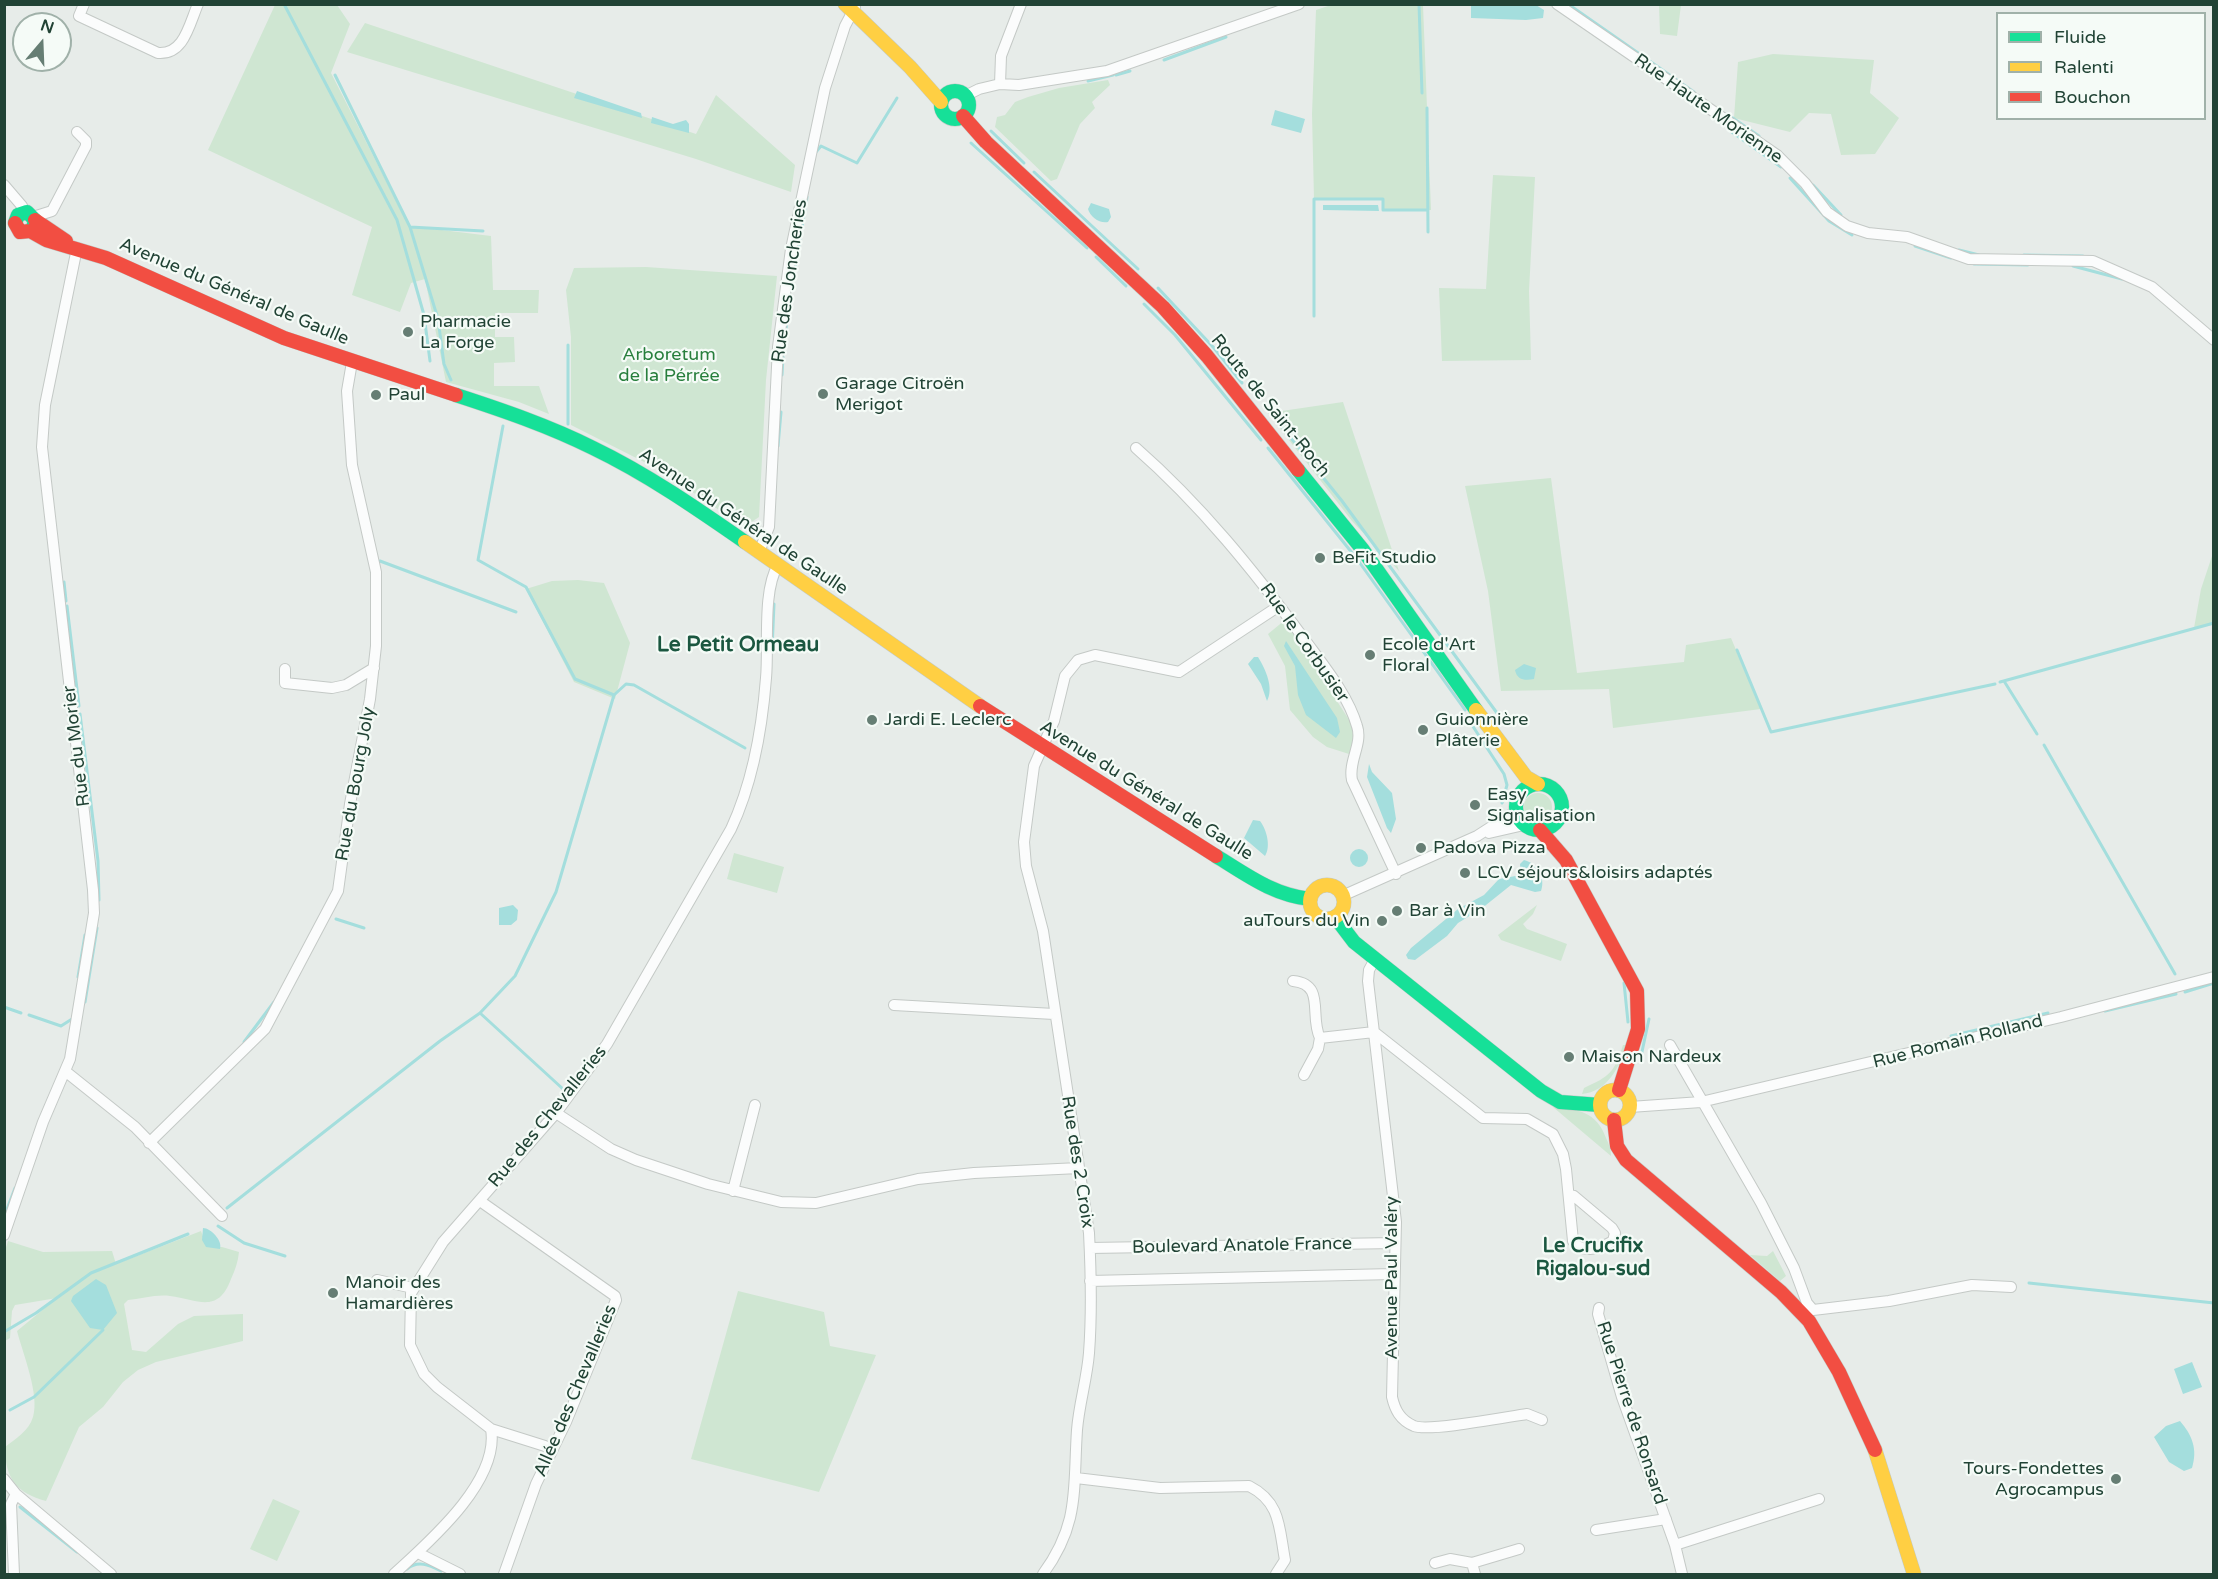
<!DOCTYPE html>
<meta charset="utf-8">
<style>
body{margin:0}
#map{position:relative;width:2218px;height:1579px;overflow:hidden;background:#e7ece9;font-family:"Varela Round",sans-serif}
canvas{display:block}
.frame{position:absolute;inset:0;border:6px solid #214335;pointer-events:none}
.legend{position:absolute;left:1996px;top:12px;width:210px;height:108px;box-sizing:border-box;background:#f5fbf7;border:2px solid #a0b1a9;margin:0;padding:8px 10px;list-style:none;font-size:18px;color:#214335}
.legend li{display:flex;align-items:center;gap:12px;height:30px}
.legend b{width:30px;border:2px solid #a0b1a9}
.north{position:absolute;left:12px;top:12px;width:60px;height:60px;box-sizing:border-box;background:#f5fbf7;border:2px solid #a0b1a9;border-radius:50%;rotate:19deg;font-size:16px;font-weight:700;line-height:24px;text-align:center;color:#214335}
.north::after{content:'';display:block;margin:auto;width:21px;height:27px;background:#667e74;clip-path:polygon(50% 0,100% 100%,50% 72%,0 100%)}
</style>
<div id="map">
<canvas width="2218" height="1579"></canvas>
<div class="frame"></div>
<ul class="legend">
<li><b style="height:8px;background:#16e098"></b>Fluide</li>
<li><b style="height:8px;background:#ffcf43"></b>Ralenti</li>
<li><b style="height:8px;background:#f24e42"></b>Bouchon</li>
</ul>
<div class="north">N</div>
</div>
<script>
const g = document.querySelector('canvas').getContext('2d');
g.lineJoin = 'round';
function paint(path, color) {
  g.fillStyle = color;
  g.fill(path, 'evenodd');
}
function trace(path, color, width, dash) {
  g.strokeStyle = color;
  g.lineWidth = width;
  g.lineCap = dash ? 'butt' : 'round';
  g.setLineDash(dash || []);
  g.stroke(path);
}
function drawText(font, color, halo, rows, align = 'center') {
  g.font = font + ' "Varela Round",sans-serif';
  g.lineWidth = 4.5;
  g.setLineDash([]);
  g.textBaseline = 'middle';
  g.strokeStyle = halo;
  g.fillStyle = color;
  for (const [text, x, y, turn = 0] of rows) {
    g.save();
    g.translate(x, y);
    g.rotate((+turn || 0) * Math.PI / 180);
    g.textAlign = isNaN(turn) ? turn : align;
    if (halo) g.strokeText(text, 0, 0);
    g.fillText(text, 0, 0);
    g.restore();
  }
}
const green = new Path2D(`
 M275,5H337L350,24L331,73L409,226L491,236L493,290H539L538,313H495V337H514L515,362L494,363V386H539L549,414L519,402L446,382L425,279L411,283L400,312L352,295L372,227L208,150Z
 M1331,5H1423L1431,210H1383V199H1314L1312,114L1316,10Z
 M1659,5H1681L1677,36L1660,34Z
 M365,23L696,134L716,95L795,165L791,192L696,159L347,52Z
 M1773,54L1874,60L1870,93L1899,118L1875,154L1841,155L1831,114L1809,113L1790,132L1734,118L1738,62Z
 M1108,80L1110,85L1092,102L1095,108L1080,124L1057,179L1051,181L995,127L997,117L1005,115L1015,102L1028,97L1059,88Z
 M1493,175L1535,177L1529,291L1531,360L1442,361L1439,288L1486,289Z
 M646,267L777,276L766,380L759,517L744,527L660,470L571,425V337L566,290L574,268Z
 M1343,402L1399,571L1352,521L1268,413Z
 M1551,478L1577,673L1684,662L1686,645L1731,638L1761,709L1613,728L1609,689L1501,691L1488,591L1465,486Z
 M2213,553V623L2194,628L2201,589Z
 M578,580L604,583L630,643L615,699L574,682L526,589L552,581Z
 M1285,620L1353,726L1354,737L1349,754L1327,747L1313,737L1290,710L1285,666L1268,634Z
 M1524 807a14 14 0 1 1 28 0a14 14 0 1 1-28 0Z
 M734,853L784,867L777,893L727,879Z
 M1537,905L1533,914L1523,924L1527,929L1567,944L1561,961L1501,940L1498,935Z
 M1623,1045H1626C1620,1067 1607,1092 1582,1094L1584,1088C1610,1076 1614,1073 1623,1045Z
 M1553,1107C1578,1109 1597,1112 1606,1138C1609,1144 1611,1150 1611,1156Z
 M201,1231L207,1247H222L239,1252C238,1262 235,1270 231,1279C218,1314 199,1300 170,1296C157,1294 140,1299 128,1300L124,1304L132,1350L146,1352L178,1324L194,1316L243,1314V1341L156,1362L138,1370L123,1382L103,1407L79,1427L46,1501C17,1493 5,1479 5,1447C15,1439 29,1431 33,1417C40,1395 23,1354 17,1331L57,1298L15,1305L12,1311L10,1338L5,1341L4,1254L8,1241L43,1252L112,1251L116,1264Z
 M1773,1251L1786,1276L1780,1281L1750,1255L1767,1256Z
 M738,1291L824,1312L830,1346L876,1355L819,1492L691,1459Z
 M273,1499L300,1511L277,1561L250,1549Z`);
const water = new Path2D(`
 M1471,5H1536L1544,10L1543,18L1526,20L1471,18Z
 M577,91L641,113L642,118L574,98Z
 M1275,110L1305,119L1301,133L1271,125Z
 M652,117L673,124L686,120L689,124V133L651,123Z
 M1091,203L1109,209L1111,217L1108,222C1100,224 1090,217 1088,209Z
 M1323,205H1378L1379,211L1323,210Z
 M1286,641L1337,718L1340,732L1336,738L1306,715L1298,695L1295,666L1284,646Z
 M1254,657H1258C1266,670 1274,688 1267,701L1261,684L1248,664Z
 M1524,664L1536,668L1534,679C1525,681 1517,680 1515,670Z
 M1369,764L1372,772L1392,793L1396,819L1391,833L1387,828L1367,777Z
 M1253,820L1260,821C1267,830 1271,847 1265,856L1244,838Z
 M1350 858a9 9 0 1 1 18 0a9 9 0 1 1-18 0Z
 M1524,860C1537,863 1546,878 1541,891L1535,892L1511,885L1481,909L1458,923L1447,936L1415,960L1408,959L1406,955L1411,948L1458,909L1484,895L1499,879L1521,875L1520,864Z
 M513,905L518,910L517,920L511,925H499V908Z
 M203,1228C211,1228 223,1241 220,1249L206,1247L202,1240Z
 M96,1279L106,1285L117,1313L103,1330L90,1328L71,1301L73,1296Z
 M2192,1362L2202,1387L2183,1394L2174,1369Z
 M2180,1421C2192,1435 2198,1449 2192,1468L2184,1471L2169,1462L2154,1437L2166,1426Z`);
const stream = new Path2D(`
 M284,4L397,220L424,315L430,361
 M1419,4L1422,93
 M1568,4L1694,92
 M1164,60L1226,37
 M335,75L410,227L438,319L444,364L451,380
 M1116,75L1130,71
 M1088,81L1113,75
 M1427,108L1428,232
 M1727,114L1759,136
 M1729,130L1781,167
 M991,131L1024,163
 M971,143L1087,248
 M816,152L821,146L857,163L897,98
 M1034,172L1138,269
 M1790,178L1829,221L1852,235
 M1813,185L1841,215
 M410,227L483,231
 M1915,246L1951,258
 M1959,250L1979,255
 M2024,255L2083,256
 M1096,257L1126,286
 M1974,264L2028,265
 M2073,266L2122,279
 M793,280L807,197
 M1158,288L1214,348L1242,383
 M1144,304L1175,335L1261,440
 M1314,316V199H1383V210H1428
 M785,338L787,320
 M568,345V424
 M782,375L783,357
 M1275,418L1342,501L1497,713
 M778,446L781,412
 M1268,448L1357,559L1465,710
 M380,561L516,612
 M64,582L66,601
 M67,606L79,706
 M772,650L774,604
 M1737,650L1771,732L1995,684
 M2004,681L2037,734
 M2000,682L2214,623
 M614,695L626,684L634,685L745,748
 M80,714L98,861L99,900
 M1472,725L1504,774L1507,785L1502,803
 M2044,745L2175,974
 M336,919L364,928
 M78,977L85,935
 M1624,983L1628,1022
 M2185,992L2214,983
 M85,1002L97,928
 M4,1007L21,1013
 M2105,1011L2176,994
 M480,1013L563,1089
 M29,1015L61,1026L72,1019
 M1951,1036L2048,1013
 M244,1042L274,1002
 M1640,1061L1649,1019
 M227,1208L440,1041L480,1013L515,976L556,892L614,695L575,679L526,587L478,560L503,426
 M4,1217L15,1188
 M218,1226L244,1243L285,1256
 M2029,1283L2214,1303
 M4,1332L36,1313L91,1273L188,1234
 M10,1410L34,1397L103,1330
 M20,1507L77,1552
 M407,1569C418,1560 429,1565 441,1571`);
const street = new Path2D(`
 M84,4L79,16L158,53C184,55 189,25 198,4
 M1557,4L1777,155L1805,183L1827,212L1847,226L1868,233L1907,237L1969,259L2093,261L2152,287L2214,340
 M1000,84L1001,56L1021,4
 M965,96L979,89L1000,84L1019,85L1107,71L1299,4
 M4,185L22,206L24,212
 M33,217L52,211L86,146V141L77,132
 M1136,448C1201,505 1254,571 1305,640C1324,666 1348,695 1357,726C1363,744 1348,761 1352,780L1396,874
 M759,552L769,527L778,347L791,249L825,88L845,26L855,7
 M285,669V683L332,688L346,685L374,668
 M1489,833L1524,825
 M1342,896L1477,836L1516,811
 M1375,959L1369,970L1368,981L1396,1222L1392,1397C1395,1410 1400,1420 1414,1426C1429,1432 1506,1417 1527,1414L1542,1420
 M1293,981C1326,984 1309,1016 1320,1038
 M894,1005L1054,1014
 M1670,1045L1761,1203L1794,1268L1807,1303L1813,1310L1889,1301L1972,1285L2011,1287
 M65,1071L135,1127L222,1216
 M1304,1075L1318,1049L1320,1038L1374,1032L1483,1118L1527,1119L1553,1134L1563,1154L1566,1169L1573,1241C1582,1255 1601,1248 1613,1241L1615,1233L1612,1228L1574,1196L1569,1195
 M1630,1107L1701,1102L2061,1017L2214,977
 M556,1113L611,1149L636,1160L708,1184L781,1202L816,1203L918,1179L974,1173L1079,1168
 M149,1143L265,1029L338,891L350,804L370,699L376,646V572L352,465L347,391L352,362
 M733,1191L755,1105
 M480,1201L615,1296L616,1300L566,1422L536,1484L504,1574
 M4,1235L43,1122L70,1059L94,913L93,890L42,447L45,405L77,248
 M1090,1248L1395,1243
 M377,1280L413,1288
 M1090,1281L1393,1274
 M1599,1308L1598,1314L1622,1397L1675,1545L1682,1574
 M491,1429L545,1446
 M1076,1478L1160,1488L1249,1486C1281,1502 1279,1528 1285,1560L1276,1574
 M4,1479L16,1494L111,1574
 M1596,1530L1666,1519
 M1675,1545L1819,1499
 M418,1553L460,1574
 M1435,1563L1450,1559L1472,1563
 M14,1574L11,1504L16,1494
 M394,1574C429,1542 500,1481 491,1429L437,1387L424,1374L410,1345L411,1293L443,1242L556,1113L607,1044L731,829C753,782 762,730 766,678C769,647 762,591 778,565
 M1043,1574C1080,1523 1073,1490 1077,1430C1079,1404 1087,1379 1089,1353C1092,1313 1091,1272 1089,1233L1043,931L1026,866L1024,842L1034,766L1054,721L1065,676L1078,660L1095,655L1179,672L1279,606
 M1475,1574L1472,1563L1519,1549`);
const fast = new Path2D(`
 M941 105a14 14 0 1 1 28 0a14 14 0 1 1-28 0Z
 M15,223L18,215L27,212L35,220L33,228
 M456,395C502,410 549,426 593,448C647,474 696,508 745,542
 M1298,470L1363,550L1476,710
 M1516 807a23 23 0 1 1 46 0a23 23 0 1 1-46 0Z
 M1216,856C1247,875 1273,895 1310,899
 M1335,917L1354,942L1541,1091L1560,1102L1600,1105`);
const slow = new Path2D(`
 M845,4L910,67L941,102
 M745,542L980,706
 M1476,710L1526,777L1538,784
 M1310 902a17 17 0 1 1 34 0a17 17 0 1 1-34 0Z
 M1600 1105a15 15 0 1 1 30 0a15 15 0 1 1-30 0Z
 M1875,1450L1914,1574`);
const jam = new Path2D(`
 M963,116L986,142L1163,307L1207,356L1298,470
 M35,220L66,241
 M15,223L20,232L30,231L46,240L106,258L284,338L456,395
 M980,706L1216,856
 M1540,830L1566,860L1637,991L1638,1029L1619,1090
 M1614,1120L1617,1146L1626,1160L1781,1292L1809,1321L1839,1372L1875,1450`);
const markers = [
 [408,332,6,"#667e74"],
 [823,394,6,"#667e74"],
 [376,395,6,"#667e74"],
 [1320,558,6,"#667e74"],
 [1370,655,6,"#667e74"],
 [872,720,6,"#667e74"],
 [1423,730,6,"#667e74"],
 [1475,805,6,"#667e74"],
 [1421,848,6,"#667e74"],
 [1465,873,6,"#667e74"],
 [1397,911,6,"#667e74"],
 [1382,921,6,"#667e74"],
 [1569,1057,6,"#667e74"],
 [333,1293,6,"#667e74"],
 [2116,1479,6,"#667e74"]
];
const streetNames = [
 ["Rue Haute Morienne",1708,109,35],
 ["Rue des Joncheries",790,281,-82],
 ["Avenue du Général de Gaulle",234,292,23],
 ["Route de Saint-Roch",1270,406,51],
 ["Avenue du Général de Gaulle",743,522,34],
 ["Rue le Corbusier",1304,643,55],
 ["Rue du Morier",77,746,-97],
 ["Rue du Bourg Joly",356,784,-80],
 ["Avenue du Général de Gaulle",1146,791,32],
 ["Rue Romain Rolland",1958,1042,-14],
 ["Rue des Chevalleries",548,1117,-51],
 ["Rue des 2 Croix",1077,1162,81],
 ["Boulevard Anatole France",1242,1246,-1],
 ["Avenue Paul Valéry",1392,1278,-90],
 ["Allée des Chevalleries",576,1391,-67],
 ["Rue Pierre de Ronsard",1631,1413,72]
];
const poiNames = [
 ["Pharmacie",420,322],
 ["La Forge",420,343],
 ["Garage Citroën",835,384],
 ["Merigot",835,405],
 ["Paul",388,395],
 ["BeFit Studio",1332,558],
 ["Ecole d'Art",1382,645],
 ["Floral",1382,666],
 ["Jardi E. Leclerc",884,720],
 ["Guionnière",1435,720],
 ["Plâterie",1435,741],
 ["Easy",1487,795],
 ["Signalisation",1487,816],
 ["Padova Pizza",1433,848],
 ["LCV séjours&loisirs adaptés",1477,873],
 ["Bar à Vin",1409,911],
 ["auTours du Vin",1370,921,"right"],
 ["Maison Nardeux",1581,1057],
 ["Manoir des",345,1283],
 ["Hamardières",345,1304],
 ["Tours-Fondettes",2104,1469,"right"],
 ["Agrocampus",2104,1490,"right"]
];
const parkNames = [
 ["Arboretum",669,355],
 ["de la Pérrée",669,376]
];
const neighbourhoodNames = [
 ["Le Crucifix",1593,1247],
 ["Rigalou-sud",1593,1270]
];
const quarterNames = [
 ["Le Petit Ormeau",738,645]
];
paint(green, '#cfe6d2');
paint(water, '#a4dedd');
trace(stream, '#a4dedd', 3);
trace(street, '#c4c9c6', 12);
trace(fast, '#c2cac6', 15);
trace(slow, '#c2cac6', 15);
trace(jam, '#c2cac6', 15);
trace(street, '#fbfcfc', 10);
trace(fast, '#16e098', 14);
trace(slow, '#ffcf43', 14);
trace(jam, '#f24e42', 14);
for (const [x, y, r, color] of markers) {
  const dot = new Path2D();
  dot.arc(x, y, r, 0, 2 * Math.PI);
  g.fillStyle = color;
  g.fill(dot);
  trace(dot, '#f5fbf7', 2);
}
drawText('18px', '#214335', '#f5fbf7', streetNames);
drawText('18px', '#214335', '#f5fbf7', poiNames, 'left');
drawText('18px', '#277e3c', '#f5fbf7', parkNames);
drawText('bold 20px', '#1b5740', '#f5fbf7', neighbourhoodNames);
drawText('bold 21px', '#1b5740', '#f5fbf7', quarterNames);
</script>
